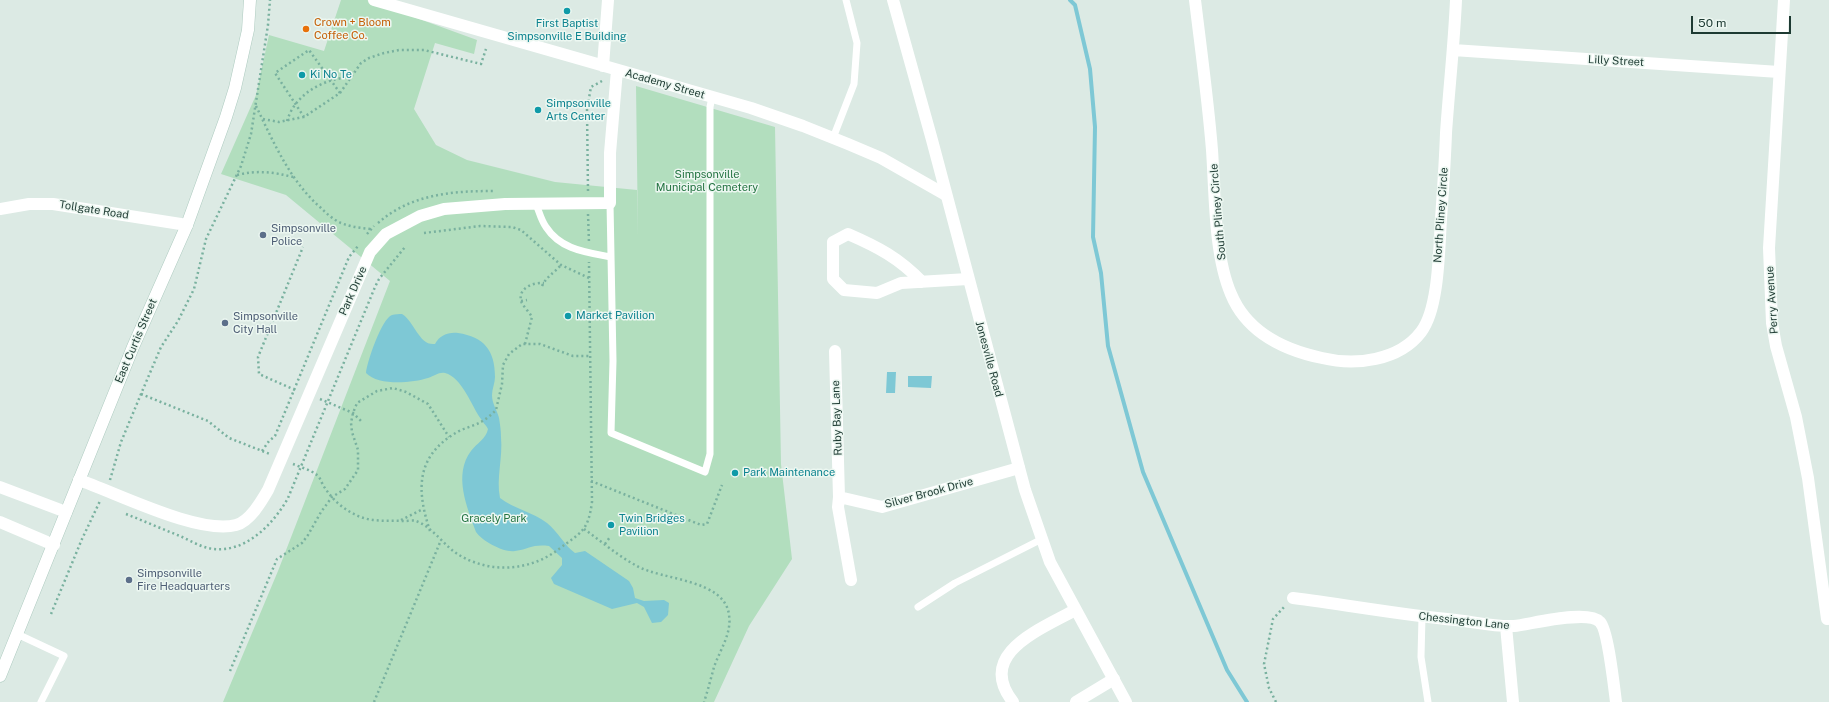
<!DOCTYPE html>
<style>
body{margin:0}
#map{position:relative;width:1829px;height:702px;overflow:hidden;background:#dceae4;font-family:"Public Sans",sans-serif}
canvas{display:block}
.scale{position:absolute;left:1691px;top:16px;width:100px;height:18px;box-sizing:border-box;border:2px solid #1d3a32;border-top:0;padding-left:5px;font-size:12px;line-height:14px;white-space:nowrap;color:#1d3a32;-webkit-text-stroke:3px #ecf7f1;paint-order:stroke}
</style>
<div id="map">
<canvas width="1829" height="702"></canvas>
<div class="scale">50 m</div>
</div>
<script>
const g = document.querySelector('canvas').getContext('2d');
g.lineJoin = 'round';
function paint(path, color) {
  g.fillStyle = color;
  g.fill(path, 'evenodd');
}
function trace(path, color, width, dash) {
  g.strokeStyle = color;
  g.lineWidth = width;
  g.lineCap = dash ? 'butt' : 'round';
  g.setLineDash(dash || []);
  g.stroke(path);
}
function drawText(font, color, halo, rows, align = 'center') {
  g.font = font + ' "Public Sans",sans-serif';
  g.lineWidth = 3;
  g.setLineDash([]);
  g.textBaseline = 'middle';
  g.strokeStyle = halo;
  g.fillStyle = color;
  for (const [text, x, y, turn = 0] of rows) {
    g.save();
    g.translate(x, y);
    g.rotate((+turn || 0) * Math.PI / 180);
    g.textAlign = isNaN(turn) ? turn : align;
    if (halo) g.strokeText(text, 0, 0);
    g.fillText(text, 0, 0);
    g.restore();
  }
}
const green = new Path2D(`
 M341,0H367L477,40L474,54L435,43L414,109L436,145L467,160L555,182L637,190L638,237L636,86L775,127L781,464L792,559L749,626L714,702H223L278,571L390,281L286,195L221,174L256,95L269,35L324,51Z`);
const water = new Path2D(`
 M402,314C415,322 419,346 435,344C440,335 448,332 458,333C484,337 495,350 495,377C495,383 492,389 492,395C492,404 497,410 499,418C500,424 501,431 501,437C503,458 496,478 500,498C514,509 533,512 547,523C558,532 565,546 575,553L585,551L629,581L633,588L635,598L644,601L664,600L669,603L668,615L661,622L652,623L644,607L637,603L612,609L554,584L551,578L562,565V558L549,546C532,544 530,549 515,551C504,553 482,541 476,532C467,507 453,475 471,451C477,443 486,439 488,429C486,425 483,423 481,419C472,407 462,377 445,373C438,372 435,376 428,378C412,383 378,386 366,373C367,362 382,318 392,315C395,314 399,314 402,314Z
 M887,372H896L895,393H886Z
 M908,376H932L931,388L908,387Z`);
const stream = new Path2D(`
 M1070,0L1075,5L1090,69L1095,127L1093,237L1101,273L1108,346L1143,472L1227,670L1247,702`);
const path = new Path2D(`
 M340,93L309,50L275,73L304,117L340,93L361,63L369,58L384,53L399,50H424L481,64L486,49
 M256,106C274,143 290,181 321,208C327,214 334,220 341,223C351,227 361,228 371,229
 M263,119L279,122L303,117
 M287,121C295,94 323,79 350,77
 M237,175C257,170 273,172 293,177
 M588,191L587,109L591,87L602,81
 M588,214L589,243
 M378,223C411,194 452,191 494,191
 M424,233L480,226L512,227L521,230L561,265L589,278
 M367,234L374,226
 M542,286C547,276 554,273 561,265
 M521,301L527,300
 M525,344L532,317C529,312 523,306 521,301C518,287 535,282 544,283
 M295,390L259,374L258,357L303,247
 M141,394L208,421L229,438L270,454
 M320,399L353,413L363,423
 M262,451L269,441L275,436L349,257L358,246
 M293,464C300,467 311,470 317,475C321,478 322,485 325,488C332,499 342,508 354,514C370,523 387,520 404,521C408,521 413,520 416,521C433,527 444,546 459,555C491,574 530,571 559,549C581,532 588,532 592,502L589,262
 M110,480L121,442L141,394L161,347L178,321L194,289L206,239L241,166L251,134L268,25L270,0
 M591,481L701,525L707,524L722,485
 M126,514C144,521 162,529 180,536C189,540 199,546 208,548C243,556 273,525 288,498L375,287L379,279L405,247
 M401,520L423,509
 M584,529C601,541 618,556 637,566C661,580 725,579 729,615C732,633 720,650 714,667C711,678 708,690 704,702
 M430,531C417,492 415,458 454,434C461,429 471,427 479,423C485,420 491,415 496,410L502,384L503,365L509,354L522,344H540L573,356H590
 M605,544L610,537
 M51,614L82,539L100,501
 M230,671L277,559L302,543L308,535L321,512L332,497L345,489L358,470V450L352,432L351,423L353,413L357,403L377,391L393,388L406,392L428,404L449,437
 M374,702L441,540
 M1276,702L1269,688L1264,664L1273,619L1285,606`);
const service = new Path2D(`
 M833,138L854,84L857,43L846,0
 M610,203L613,361L611,433L705,472L710,454V107L712,97
 M536,204C539,211 541,220 546,227C561,250 586,252 611,257
 M918,607L955,583L1042,539
 M1422,617L1421,657L1428,702
 M17,634L64,656L41,702`);
const minor = new Path2D(`
 M374,0L751,108L803,126L848,144L881,158L946,195
 M1195,0C1201,50 1208,100 1212,150C1215,193 1214,255 1231,294C1247,333 1284,350 1322,358C1355,366 1399,361 1421,332C1439,309 1439,249 1441,219C1443,190 1445,162 1446,133C1449,89 1454,45 1456,0
 M1784,0L1769,248L1772,323L1776,346L1796,417L1808,478L1827,619
 M1453,50L1779,72
 M603,66L608,0
 M0,209L29,204H53L187,225
 M922,282C899,258 878,247 848,234L833,242V279L844,290L877,293L901,283L968,279
 M835,351L839,497L838,507L851,580
 M79,480C117,493 199,535 236,525C250,521 261,502 268,490L370,252L386,234L420,216L444,209L505,204L610,203V153L617,70
 M0,487L66,512
 M839,497L882,507L1019,468
 M0,522L54,545
 M1293,598C1348,605 1402,615 1456,620C1475,622 1495,627 1514,626C1532,624 1588,609 1600,622C1608,630 1614,687 1616,702
 M1506,626L1513,702
 M1013,702C975,653 1042,629 1075,610
 M1076,702L1114,679`);
const tertiary = new Path2D(`
 M893,0L932,140L1025,490L1050,562L1126,702`);
const secondary = new Path2D(`
 M0,676L133,347L187,225L226,117L235,88L248,30L250,0`);
const markers = [
 [567,11,4,"#0f9aa8"],
 [306,29,4,"#e8710a"],
 [302,75,4,"#0f9aa8"],
 [538,110,4,"#0f9aa8"],
 [263,235,4,"#5c6f8a"],
 [568,316,4,"#0f9aa8"],
 [225,323,4,"#5c6f8a"],
 [735,473,4,"#0f9aa8"],
 [611,525,4,"#0f9aa8"],
 [129,580,4,"#5c6f8a"]
];
const foodNames = [
 ["Crown + Bloom",314,23],
 ["Coffee Co.",314,36]
];
const cultureNames = [
 ["First Baptist",567,24,"center"],
 ["Simpsonville E Building",567,37,"center"],
 ["Ki No Te",310,75],
 ["Simpsonville",546,104],
 ["Arts Center",546,117],
 ["Market Pavilion",576,316],
 ["Park Maintenance",743,473],
 ["Twin Bridges",619,519],
 ["Pavilion",619,532]
];
const streetNames = [
 ["Lilly Street",1616,61,3],
 ["Academy Street",665,84,16],
 ["Tollgate Road",94,210,9],
 ["South Pliney Circle",1218,212,-95],
 ["North Pliney Circle",1441,215,-86],
 ["Park Drive",353,291,-66],
 ["Perry Avenue",1772,300,-94],
 ["East Curtis Street",136,341,-67],
 ["Jonesville Road",989,359,75],
 ["Ruby Bay Lane",837,418,-92],
 ["Silver Brook Drive",929,493,-15],
 ["Chessington Lane",1464,621,6]
];
const parkNames = [
 ["Simpsonville",707,175],
 ["Municipal Cemetery",707,188],
 ["Gracely Park",494,519]
];
const serviceNames = [
 ["Simpsonville",271,229],
 ["Police",271,242],
 ["Simpsonville",233,317],
 ["City Hall",233,330],
 ["Simpsonville",137,574],
 ["Fire Headquarters",137,587]
];
paint(green, '#b2debe');
paint(water, '#7ec8d5');
trace(stream, '#7ec8d5', 4);
trace(secondary, '#aecbc0', 13);
trace(path, '#79b19f', 2.5, [2, 3]);
trace(service, '#fff', 7);
trace(minor, '#fff', 12);
trace(tertiary, '#fff', 12);
trace(secondary, '#fff', 12);
for (const [x, y, r, color] of markers) {
  const dot = new Path2D();
  dot.arc(x, y, r, 0, 2 * Math.PI);
  g.fillStyle = color;
  g.fill(dot);
  trace(dot, '#ecf7f1', 1.5);
}
drawText('11px', '#c56008', '#ecf7f1', foodNames, 'left');
drawText('11px', '#0d838f', '#ecf7f1', cultureNames, 'left');
drawText('11px', '#1d3a32', '#ecf7f1', streetNames);
drawText('11px', '#247442', '#ecf7f1', parkNames);
drawText('11px', '#4e5e75', '#ecf7f1', serviceNames, 'left');
</script>
